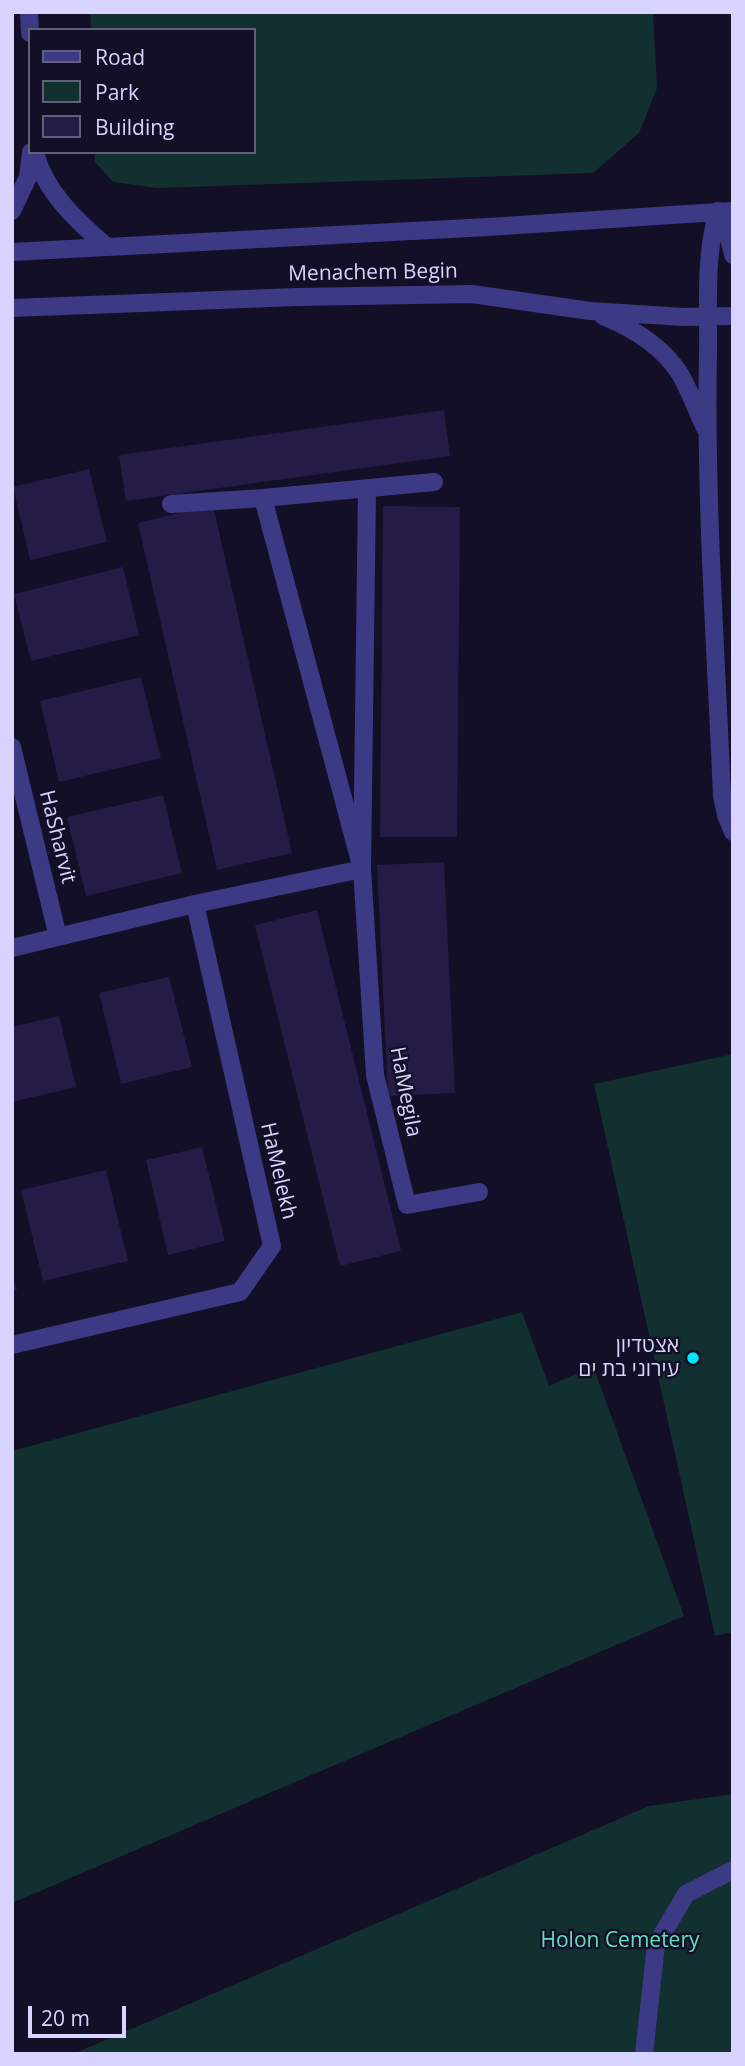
<!DOCTYPE html>
<meta charset="utf-8">
<style>
body{margin:0}
#map{position:relative;width:745px;height:2066px;overflow:hidden;background:#130f26;font-family:"Open Sans",sans-serif}
canvas{display:block}
.frame{position:absolute;inset:0;border:14px solid #d9d4ff;pointer-events:none}
.legend{position:absolute;left:28px;top:28px;width:228px;height:126px;box-sizing:border-box;background:#130f26;border:2px solid #625e7d;margin:0;padding:9px 12px;list-style:none;font-size:21px;color:#d9d4ff}
.legend li{display:flex;align-items:center;gap:14px;height:35px}
.legend b{width:35px;border:2px solid #625e7d}
.scale{position:absolute;left:28px;top:2006px;width:98px;height:32px;box-sizing:border-box;border:4px solid #d9d4ff;border-top:0;padding-left:9px;font-size:21px;line-height:24px;white-space:nowrap;color:#d9d4ff;-webkit-text-stroke:5px #130f26;paint-order:stroke}
</style>
<div id="map">
<canvas width="745" height="2066"></canvas>
<div class="frame"></div>
<ul class="legend">
<li><b style="height:9px;background:#3d3a85"></b>Road</li>
<li><b style="height:19px;background:#12302f"></b>Park</li>
<li><b style="height:19px;background:#241b47"></b>Building</li>
</ul>
<div class="scale">20 m</div>
</div>
<script>
const g = document.querySelector('canvas').getContext('2d');
g.lineJoin = 'round';
function paint(path, color) {
  g.fillStyle = color;
  g.fill(path, 'evenodd');
}
function trace(path, color, width, dash) {
  g.strokeStyle = color;
  g.lineWidth = width;
  g.lineCap = dash ? 'butt' : 'round';
  g.setLineDash(dash || []);
  g.stroke(path);
}
function drawText(font, color, halo, rows, align = 'center') {
  g.font = font + ' "Open Sans",Heebo,sans-serif';
  g.lineWidth = 5;
  g.setLineDash([]);
  g.textBaseline = 'middle';
  g.strokeStyle = halo;
  g.fillStyle = color;
  for (const [text, x, y, turn = 0] of rows) {
    g.save();
    g.translate(x, y);
    g.rotate((+turn || 0) * Math.PI / 180);
    g.textAlign = isNaN(turn) ? turn : align;
    if (halo) g.strokeText(text, 0, 0);
    g.fillText(text, 0, 0);
    g.restore();
  }
}
const green = new Path2D(`
 M90,12H653L657,88L639,133L593,173L157,188L113,182L95,162V152H254V30H91Z
 M733,1054V1632L715,1636L594,1084Z
 M522,1312L549,1386L593,1366L684,1616L12,1903V1451Z
 M733,1794V2054H73L649,1806Z`);
const building = new Path2D(`
 M444,410L450,456L126,501L119,455Z
 M89,469L107,542L30,560L13,487Z
 M213,505L292,853L217,870L138,523Z
 M383,506L460,507L457,837H380Z
 M123,567L139,635L31,661L14,594Z
 M141,677L161,758L59,782L40,701Z
 M163,795L182,873L86,896L67,817Z
 M444,862L455,1093L388,1096L377,865Z
 M317,910L401,1251L340,1266L255,925Z
 M169,977L192,1067L121,1084L99,993Z
 M59,1016L76,1087L12,1102V1027Z
 M202,1147L225,1241L168,1255L146,1160Z
 M106,1170L128,1261L43,1281L21,1190Z
 M12,1273L17,1290L12,1291Z`);
const minor = new Path2D(`
 M29,12L30,33
 M35,152C44,191 77,221 106,246
 M12,211L28,177L31,152
 M718,211C704,258 709,306 708,354C705,501 716,649 722,796L726,815L733,832
 M718,211L727,230L733,255
 M12,252L488,227L733,211
 M12,308L296,297L472,294L590,311L684,317L733,316
 M603,316C632,328 663,347 680,374C690,391 697,411 705,428
 M367,488L362,869L375,1075L407,1205L479,1192
 M171,504L263,498L434,482
 M12,747L58,937
 M12,948L195,904L362,869L263,498
 M12,1345L240,1292L272,1246L195,904
 M644,2054L656,1945L686,1894L733,1870`);
const markers = [
 [693,1358,7,"#00e5ff"]
];
const streetNames = [
 ["Menachem Begin",373,273,-1],
 ["HaSharvit",57,837,76],
 ["HaMegila",405,1092,79],
 ["HaMelekh",278,1171,77]
];
const poiNames = [
 ["אצטדיון",679,1346],
 ["עירוני בת ים",679,1370]
];
const parkNames = [
 ["Holon Cemetery",620,1941]
];
paint(green, '#12302f');
paint(building, '#241b47');
trace(minor, '#3d3a85', 18);
for (const [x, y, r, color] of markers) {
  const dot = new Path2D();
  dot.arc(x, y, r, 0, 2 * Math.PI);
  g.fillStyle = color;
  g.fill(dot);
  trace(dot, '#130f26', 2.5);
}
drawText('21px', '#d9d4ff', '#130f26', streetNames);
drawText('21px', '#d9d4ff', '#130f26', poiNames, 'right');
drawText('21px', '#5fe0c0', '#130f26', parkNames);
</script>
